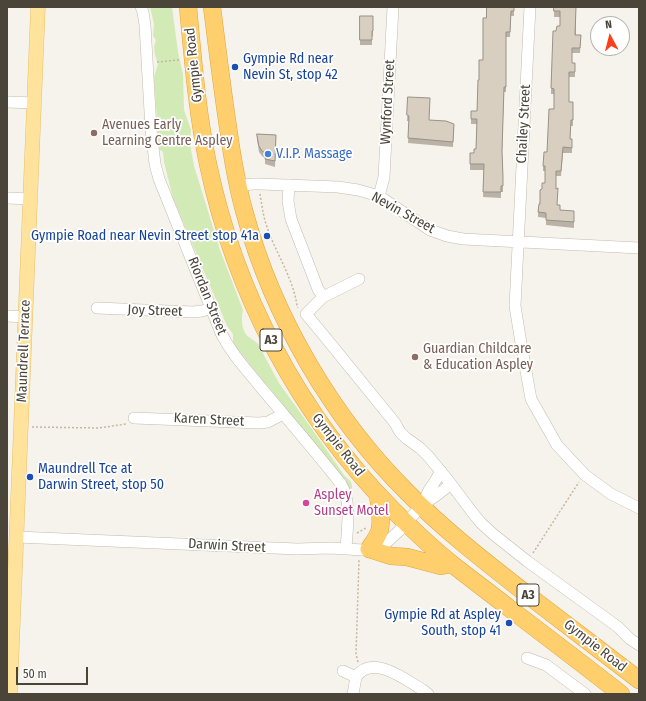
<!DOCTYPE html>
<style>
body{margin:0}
#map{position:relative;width:646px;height:701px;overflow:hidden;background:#f6f3ec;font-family:"Fira Sans Condensed",sans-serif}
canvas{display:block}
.frame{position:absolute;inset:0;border:8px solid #4b4439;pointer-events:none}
.north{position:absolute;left:590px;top:16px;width:40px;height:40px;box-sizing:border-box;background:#fff;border:1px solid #b7b4b0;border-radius:50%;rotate:353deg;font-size:11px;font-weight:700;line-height:16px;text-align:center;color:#4b4439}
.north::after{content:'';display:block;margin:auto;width:14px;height:18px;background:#fc3f1d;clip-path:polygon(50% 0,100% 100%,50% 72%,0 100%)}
.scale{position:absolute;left:16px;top:667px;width:72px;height:18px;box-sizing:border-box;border:2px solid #4b4439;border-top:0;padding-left:5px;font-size:12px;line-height:14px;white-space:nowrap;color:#4b4439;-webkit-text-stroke:3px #fff;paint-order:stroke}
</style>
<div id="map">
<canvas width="646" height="701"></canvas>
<div class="frame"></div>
<div class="north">N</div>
<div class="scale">50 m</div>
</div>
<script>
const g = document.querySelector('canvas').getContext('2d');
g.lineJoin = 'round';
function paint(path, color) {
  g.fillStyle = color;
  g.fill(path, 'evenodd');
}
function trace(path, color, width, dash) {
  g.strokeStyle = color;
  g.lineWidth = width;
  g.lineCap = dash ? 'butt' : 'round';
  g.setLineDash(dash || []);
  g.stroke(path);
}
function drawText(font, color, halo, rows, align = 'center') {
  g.font = font + ' "Fira Sans Condensed",sans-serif';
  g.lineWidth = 3.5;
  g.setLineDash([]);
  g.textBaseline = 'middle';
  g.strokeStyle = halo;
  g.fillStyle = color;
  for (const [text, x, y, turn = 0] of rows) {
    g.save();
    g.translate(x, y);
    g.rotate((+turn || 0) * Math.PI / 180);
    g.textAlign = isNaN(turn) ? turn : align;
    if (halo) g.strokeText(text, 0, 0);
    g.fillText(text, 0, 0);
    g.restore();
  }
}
const green = new Path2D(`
 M150,7H172L178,52L183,74L184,110L191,130L190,144L194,166L220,250L243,310C241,319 241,332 250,338C253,340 255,341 258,344L279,383L307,422L344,475C348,479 353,482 352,488L350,489L348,487L233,343V334L227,326L173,198L164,162L163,152L159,149L158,136L154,77L158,64L155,55L154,47L156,40L153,36L154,24Z`);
const path = new Path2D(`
 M157,62L179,60
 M260,194C262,205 263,216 267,227C276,254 293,277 297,306L298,308
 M32,427L99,428L126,424
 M357,533L366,528
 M533,553L579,482
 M358,662L356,654L359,560`);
const minor = new Path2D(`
 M141,7L143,12L145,25L151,129L155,164L159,179L221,333C232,355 248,371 263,390C289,421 316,452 341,484C352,502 347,529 346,549
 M530,7L515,306L522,349L531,399L557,445L585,475L611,494L639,508
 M7,102L35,103
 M289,185L288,201L291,219L318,289L323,297
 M238,186L252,184H260L338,187L358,190L379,196L430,230L447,236L463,239L639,248
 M379,196L384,177L393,7
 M7,198L31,199
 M359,279L323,297L306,314L330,343L395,423L400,432L406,438L420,448L429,457L451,484L472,512L481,523L493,534L527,561L618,627L630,639L639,645
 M97,308L193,312L202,311L212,308
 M7,316L26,317
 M134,418L259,423L268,422L283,414
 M422,505L429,490L434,483L441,471
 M17,537L297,549L330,548L363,550L369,549L382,545L387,542L399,531L421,506L437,495L451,484
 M527,658L546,665L585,694
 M343,671L356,677C372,653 406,680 423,690L428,694
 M353,694L356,677`);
const major = new Path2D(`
 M10,694L38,7`);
const highway = new Path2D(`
 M188,7C193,59 197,112 208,164C235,293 299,415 392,509C411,528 431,547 452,564C471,579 490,593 509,608C547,637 584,665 621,694
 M212,7C217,47 222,87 228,127C232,156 237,186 245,214C273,316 332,418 408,493C445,531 487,563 529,596C566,624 602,652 639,680
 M378,494C379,506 383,522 379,532C377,538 372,544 369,549L391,556L407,557L441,566L451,564`);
const wall = new Path2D(`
 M487,7H514V16H511L510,37H506V92H504L502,154L503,183V192H501V198L483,197L484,170H470V153H474L476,149L477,124H471V111H477L479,80L483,60Z
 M554,7H576V35H581L580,53H572V63H575V77H569V102H573V126H571L570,139H572V153H563L561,176H556V189L557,205L560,210L574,217V228L546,225V218L538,217V212L542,189L545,183V171H543V166L547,152L554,109V94H551V88L556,31L560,26V17H554Z
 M360,16H373V36H372V45H360Z
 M408,97L429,120L454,124L453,147L408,143L409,121H407Z
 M257,134L276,135L275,167L265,164V158L262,156L259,152L257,139Z`);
const building = new Path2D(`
 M487,7H514V11H511L510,32H506V87H504L502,151L503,177V186H501V192H483L484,164H470V153H474V149H476L477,119H471V111H477L478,80H479V60H483V18H486Z
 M554,7H576L575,35H581L580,48H572V63H575V72H569V102H573V120H571L570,139H572V148L563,147L561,171H556V189L558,188L557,205H560V210L574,211V222L546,220V213L538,212L539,204H540V190L542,189V183H545V166H543L544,152H547L549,109H554V89L551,88L553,31H556L557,26H560V11H554Z
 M360,16H373V31H372V40H360Z
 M408,97L430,98L429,120L446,121L454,124L453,142L408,138L409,116L407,115Z
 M257,134L276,135L275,161L265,159L267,154L262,151L259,146Z`);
const markers = [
 [235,67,4,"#1a4fb4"],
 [94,133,4,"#8d6e63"],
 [268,154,4,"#3f7fe0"],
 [267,236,4,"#1a4fb4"],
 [415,357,4,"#8d6e63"],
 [30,477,4,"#1a4fb4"],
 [306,503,4,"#d1479c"],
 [509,623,4,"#1a4fb4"]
];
const shields = [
 [271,340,22],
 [528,595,22]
];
const shieldNames = [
 ["A3",271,340],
 ["A3",528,595]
];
const transitNames = [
 ["Gympie Rd near",243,59],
 ["Nevin St, stop 42",243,75],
 ["Gympie Road near Nevin Street stop 41a",259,236,"right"],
 ["Maundrell Tce at",38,469],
 ["Darwin Street, stop 50",38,485],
 ["Gympie Rd at Aspley",501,615,"right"],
 ["South, stop 41",501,631,"right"]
];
const streetNames = [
 ["Gympie Road",194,65,-96],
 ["Wynford Street",388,102,-87],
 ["Chailey Street",524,124,-87],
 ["Nevin Street",403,213,29],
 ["Riordan Street",207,296,68],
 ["Joy Street",155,311,2],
 ["Maundrell Terrace",24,351,-88],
 ["Karen Street",209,420,3],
 ["Gympie Road",338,445,52],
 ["Darwin Street",227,546,3],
 ["Gympie Road",595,646,38]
];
const educationNames = [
 ["Avenues Early",102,125],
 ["Learning Centre Aspley",102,141],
 ["Guardian Childcare",423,349],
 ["& Education Aspley",423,365]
];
const shopNames = [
 ["V.I.P. Massage",276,154]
];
const hotelNames = [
 ["Aspley",314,495],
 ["Sunset Motel",314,511]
];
paint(green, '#d2eab5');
trace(minor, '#c2bbae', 12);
trace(major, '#e6c16a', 15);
trace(highway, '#e0a43c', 18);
trace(path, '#c4b79f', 1.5, [2, 2]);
trace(minor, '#fff', 11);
trace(major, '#ffe39c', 14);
trace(highway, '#ffcf6e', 17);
paint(wall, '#bab2a6');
paint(building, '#d8cfc1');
trace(building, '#979187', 1);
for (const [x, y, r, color] of markers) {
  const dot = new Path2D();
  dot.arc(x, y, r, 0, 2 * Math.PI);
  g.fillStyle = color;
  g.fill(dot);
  trace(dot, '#fff', 1.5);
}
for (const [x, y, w] of shields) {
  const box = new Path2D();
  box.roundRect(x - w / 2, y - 11, w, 22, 3);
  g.fillStyle = '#fff';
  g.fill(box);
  trace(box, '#4b4439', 1);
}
drawText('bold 13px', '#4b4439', null, shieldNames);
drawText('14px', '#164399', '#fff', transitNames, 'left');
drawText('14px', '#4b4439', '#fff', streetNames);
drawText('14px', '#785e54', '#fff', educationNames, 'left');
drawText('14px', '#366cbe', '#fff', shopNames, 'left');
drawText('14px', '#b23c85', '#fff', hotelNames, 'left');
</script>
